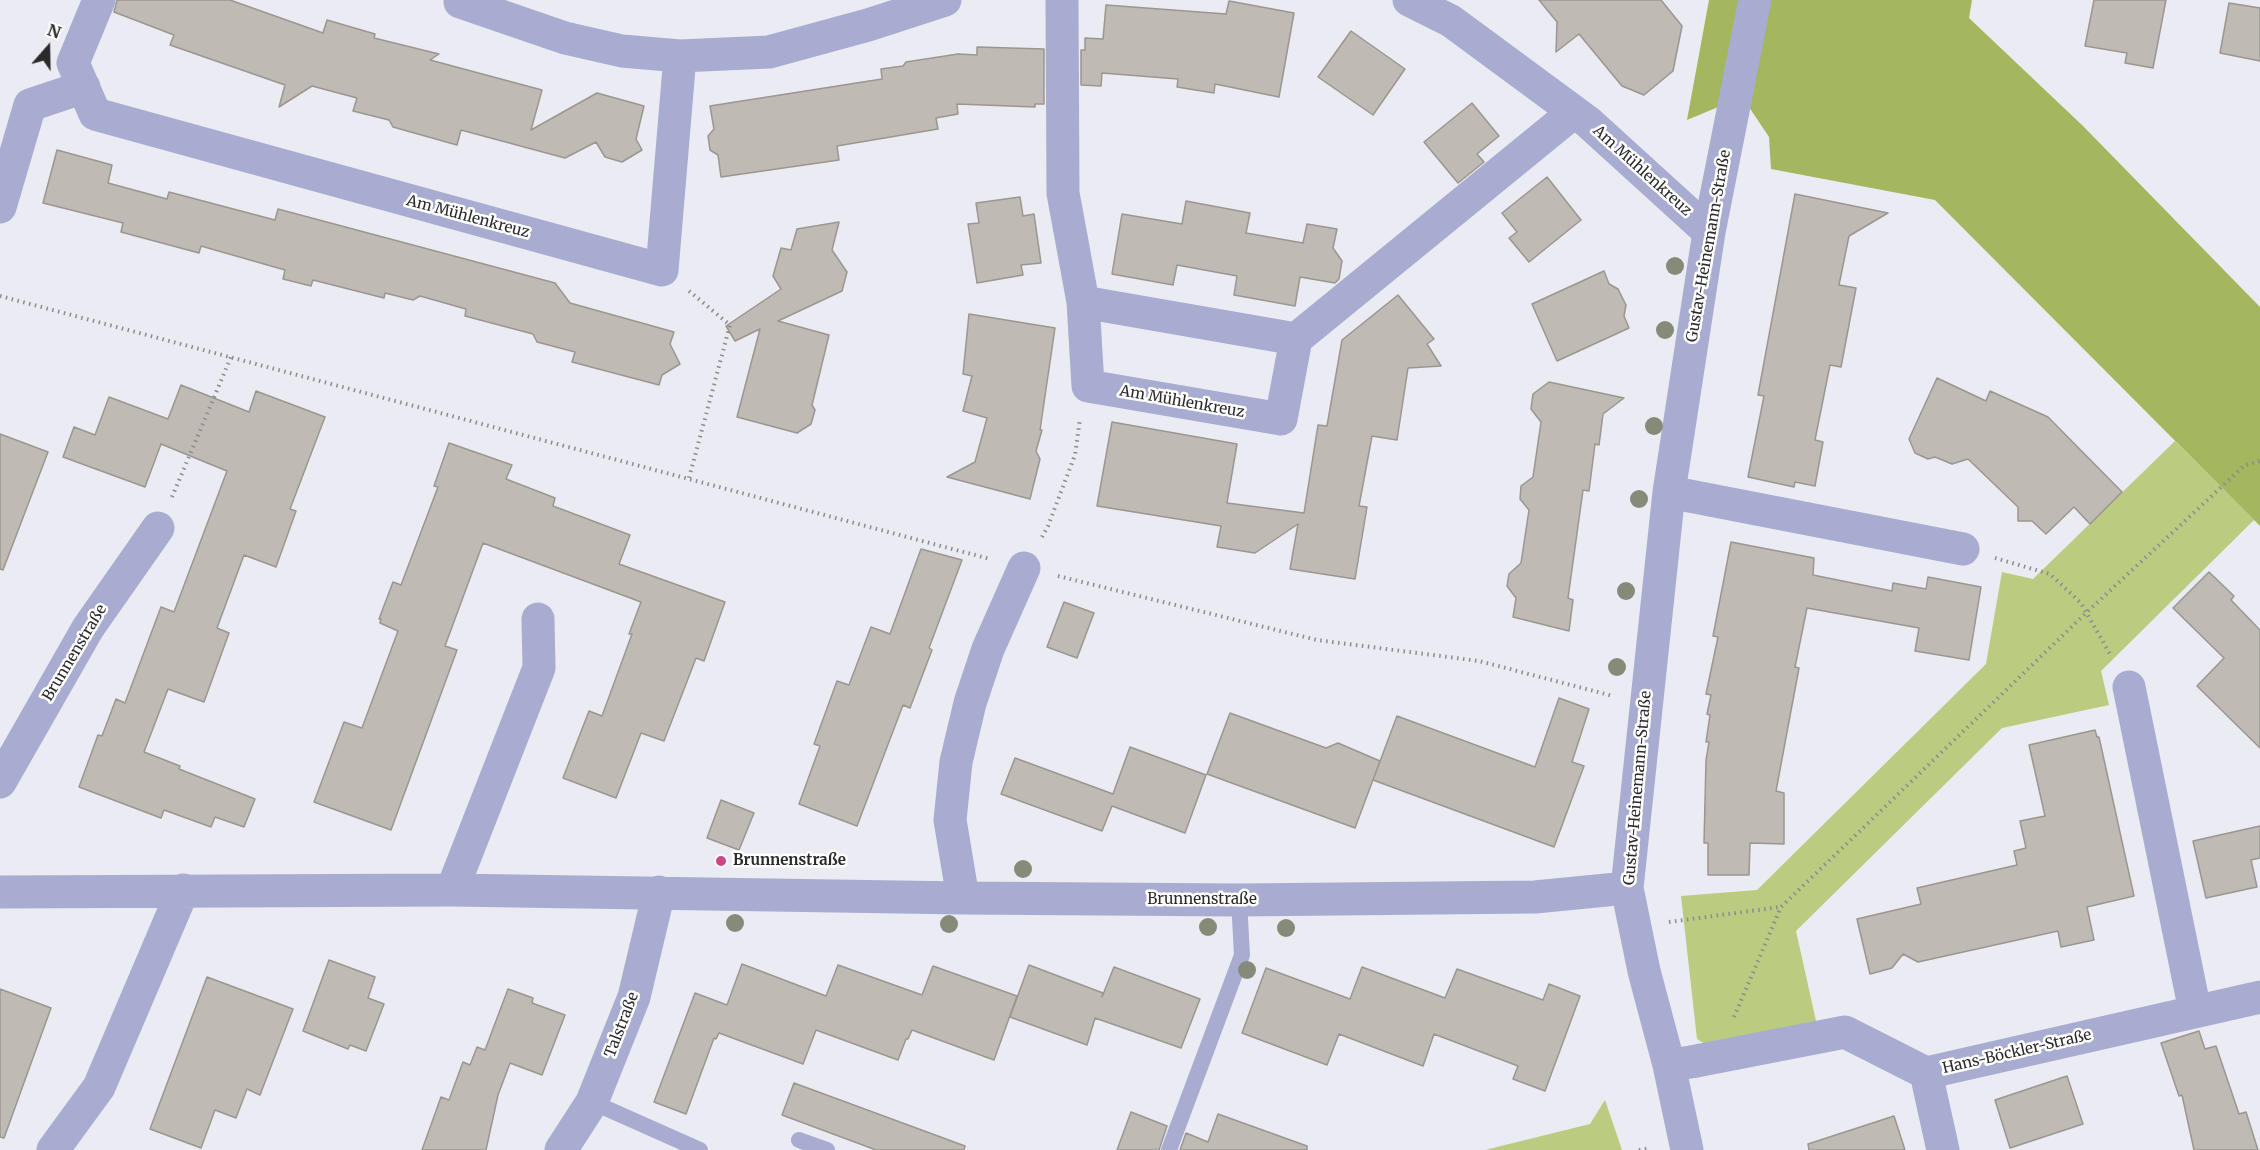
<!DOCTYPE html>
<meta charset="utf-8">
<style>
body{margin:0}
#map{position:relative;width:2260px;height:1150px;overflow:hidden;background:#eaebf3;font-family:Merriweather,serif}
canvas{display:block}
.north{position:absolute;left:18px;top:18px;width:60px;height:60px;-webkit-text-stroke:4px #fff;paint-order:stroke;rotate:20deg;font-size:16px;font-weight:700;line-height:24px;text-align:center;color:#2a2a2d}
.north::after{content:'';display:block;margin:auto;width:21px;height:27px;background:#2a2a2d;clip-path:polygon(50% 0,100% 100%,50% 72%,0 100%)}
</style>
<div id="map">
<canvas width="2260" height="1150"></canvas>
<div class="north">N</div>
</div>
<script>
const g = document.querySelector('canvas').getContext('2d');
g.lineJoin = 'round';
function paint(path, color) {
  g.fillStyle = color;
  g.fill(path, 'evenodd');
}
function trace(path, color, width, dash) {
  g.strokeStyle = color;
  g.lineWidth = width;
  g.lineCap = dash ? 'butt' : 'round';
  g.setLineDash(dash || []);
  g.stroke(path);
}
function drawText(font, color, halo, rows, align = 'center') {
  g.font = font + ' Merriweather,serif';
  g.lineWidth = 5;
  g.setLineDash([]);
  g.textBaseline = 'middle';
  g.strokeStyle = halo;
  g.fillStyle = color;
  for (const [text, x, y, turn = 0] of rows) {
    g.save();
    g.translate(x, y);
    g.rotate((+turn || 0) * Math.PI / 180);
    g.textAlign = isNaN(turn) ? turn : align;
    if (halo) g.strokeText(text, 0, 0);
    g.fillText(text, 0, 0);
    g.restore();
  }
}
const green = new Path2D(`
 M2175,441L2254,520L2101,671L2109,705L2002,728L1796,931L1818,1030L1714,1050L1697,1039L1681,896L1757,890L1986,664L2002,572L2033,579Z
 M1605,1100L1622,1150H1485L1590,1124Z`);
const forest = new Path2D(`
 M1709,0H1742L1723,105L1687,120Z
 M1768,0H1972L1969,18L2083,126L2260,307V526L1935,200L1771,169L1769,137L1749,107Z`);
const building = new Path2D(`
 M117,0H230L323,33L327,20L375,34L374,38L439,54L430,60L542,90L531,130L597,93L644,106L636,139L642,150L622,162L605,157L596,142L565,158L461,130L457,145L393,127L389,120L353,111L357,98L312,86L279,107L285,85L170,45L174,35L114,12Z
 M1539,0H1661L1682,26L1673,71L1644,95L1622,86L1579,34L1556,52L1557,22Z
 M2094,0H2166L2153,68L2125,63L2127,53L2085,46Z
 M1229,1L1294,13L1279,97L1215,84L1214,93L1177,87L1178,79L1102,73L1101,86L1081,85V50H1085V38L1103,39L1106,5L1226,14Z
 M2229,3L2260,8V61L2220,53Z
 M1351,31L1405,69L1373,115L1318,77Z
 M977,47L1044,49V104H1035V107L957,104L958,114L936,118L938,129L837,146L839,160L721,177L718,155L710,150L708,136L714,129L710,106L882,79L881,69L903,66L906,62L958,54L977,55Z
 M1472,103L1499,136L1477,154L1484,162L1458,183L1424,142Z
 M57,150L112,165L108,183L167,199L169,192L275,220L278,209L555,283L570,303L674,332L670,344L680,364L662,375L659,385L572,362L575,352L537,342L533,334L465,316L466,309L420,296L413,300L385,293L384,298L313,280L311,286L283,279L285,270L201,246L199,253L121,232L123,223L43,203Z
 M1547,177L1581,220L1529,262L1509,238L1517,232L1502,213Z
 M1795,194L1888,213L1849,236L1839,285L1856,288L1841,367L1830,365L1815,440L1823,442L1815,486L1795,482L1794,487L1748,477L1764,396L1758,395Z
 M1020,197L1023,216L1034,214L1041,263L1021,265L1023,275L977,283L968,224L979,223L976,203Z
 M1186,201L1250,213L1246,233L1303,243L1307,224L1337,229L1333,248L1342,261L1339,279L1335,283L1300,277L1295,306L1234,295L1237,276L1177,265L1173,285L1112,274L1122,214L1182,224Z
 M839,222L832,250L847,272L842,291L778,321L829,335L812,405L815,410L811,424L797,433L737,417L760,329L735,341L726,326L781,289L773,276L781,248L791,250L797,229Z
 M1604,271L1609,284L1618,289L1626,305L1624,316L1629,328L1557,361L1532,304Z
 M1398,295L1434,339L1427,344L1441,366L1408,368L1397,440L1372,436L1359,506L1367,507L1355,579L1290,569L1298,524L1255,553L1217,547L1221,526L1097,506L1112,422L1237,444L1227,503L1304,513L1318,425L1327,426L1342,340Z
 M969,314L1055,328L1040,430H1042L1036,451L1040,459L1030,499L947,477L975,462L987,418L963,411L972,376L963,374Z
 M1937,378L1986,401L1990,391L2048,417L2122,492L2090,524L2074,507L2046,534L2032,521H2018V507L1968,459L1952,464L1935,457L1928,459L1915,453L1909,439Z
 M1549,382L1624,398L1603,414L1599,445L1595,444L1589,491L1583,490L1568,598L1573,600L1569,631L1513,617L1516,598L1507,586L1509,574L1521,563L1529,510L1520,499L1521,486L1533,477L1541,422L1531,409L1533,394Z
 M181,385L249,412L256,391L325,417L290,509L296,511L276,567L244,555L217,628L229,633L204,702L168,689L144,752L180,766L179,769L255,799L244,827L215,817L211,827L164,810L161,818L79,787L98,735L102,736L116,699L125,703L161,607L174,612L227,471L161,444L145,487L63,457L74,427L95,435L109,397L168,419Z
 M0,434L48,452L3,570L0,569Z
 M449,443L512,465L506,479L555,498L553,506L630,535L619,564L725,602L704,661L696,658L664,741L641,733L616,798L563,778L589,711L602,716L632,634H629L641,602L483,543L445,646L457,650L391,830L314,802L344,722L362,728L398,631L380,623L381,619H379L393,582L401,585L438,487L434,486Z
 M1731,542L1814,558L1813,575L1892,591L1893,583L1926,589L1928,577L1981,587L1969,660L1915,651L1919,628L1807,608L1795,667L1799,668L1776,791L1784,793V844L1750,843L1749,875H1708V843H1704L1706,760L1709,742H1706L1710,715L1707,714L1711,695L1706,694L1718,637L1713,636Z
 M921,549L962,560L929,648L932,650L910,708L903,705L857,826L799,804L820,746L814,744L837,681L849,685L871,627L890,634Z
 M2209,572L2234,596L2231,600L2260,630V748L2197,686L2224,658L2173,608Z
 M1064,602L1094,613L1077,658L1047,647Z
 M1559,698L1589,709L1572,762L1584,766L1554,847L1373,780L1397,716L1535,767Z
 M1230,713L1326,748L1338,743L1380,761L1355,828L1207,774Z
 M2095,730L2097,737H2099L2134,896L2087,907L2094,940L2061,947L2058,931L1918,962L1903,954L1892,968L1870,974L1857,919L1921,904L1917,888L2017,865L2014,851L2026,848L2020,821L2045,816L2029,745Z
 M1130,747L1206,775L1185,833L1112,806L1102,831L1001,794L1015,758L1113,794Z
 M721,800L754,813L739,850L707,838Z
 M2260,826V858L2251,860L2257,887L2206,898L2193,841Z
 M329,960L375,977L368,998L384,1004L366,1051L350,1045L348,1049L303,1031Z
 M742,964L826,996L838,965L922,995L933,966L1017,996L994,1060L912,1030L908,1039H906L898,1060L816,1030L803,1064L719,1033L716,1039L714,1038L686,1114L654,1102L695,993L727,1005Z
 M1029,965L1103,993L1102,997L1114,967L1200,999L1181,1048L1095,1018L1087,1045L1010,1017Z
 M1362,967L1445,998L1457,969L1543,1000L1549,984L1580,996L1545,1091L1513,1079L1518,1066L1434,1034L1423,1066L1339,1034L1327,1065L1242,1033L1266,968L1350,999Z
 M207,977L293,1009L260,1095L247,1089L236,1118L215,1110L201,1148L150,1129Z
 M0,989L51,1008L4,1138L0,1137Z
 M508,989L533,998L532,1003L565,1015L542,1075L510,1063L498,1095L486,1150H422L441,1097L449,1100L463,1062L470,1065L477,1047L485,1050Z
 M2199,1031L2205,1049L2216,1046L2239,1114L2246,1112L2258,1150H2194L2182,1095L2179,1096L2161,1043Z
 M2067,1076L2083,1124L2010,1148L1995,1100Z
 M794,1083L965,1146L964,1150H876L782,1115Z
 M1131,1112L1167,1126L1159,1150H1117Z
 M1218,1114L1307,1146V1150H1180L1186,1133L1208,1142Z
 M1894,1116L1905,1150H1809L1808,1144Z`);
const path = new Path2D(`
 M689,291L730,325L689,478
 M0,296L990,559
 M172,497L231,357
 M1042,537L1048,526L1075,455L1080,419
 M1995,558L2050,574L2081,603L2111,656
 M1058,576L1317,640L1479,661L1613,696
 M1669,922L1780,907
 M1734,1017L1781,907L2086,613L2245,465L2260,461
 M1639,1150L1650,1148`);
const service = new Path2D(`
 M592,1102L700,1150
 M799,1140L827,1150
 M1169,1150L1242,955L1239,900`);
const minor = new Path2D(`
 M99,0L73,63L95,114L662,270L680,56L622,51L565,38L460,2L461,0
 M1062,0L1063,193L1083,302L1088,386L1281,419L1296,339L1083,302
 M1409,0L1451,21L1588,122L1709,232
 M680,56L769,52L868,25L945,0
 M0,207L30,105L84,87
 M1296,339L1574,112
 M1669,492L1963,549
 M2129,687L2195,1011
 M0,782L88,628L158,528
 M452,890L539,668L538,619
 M0,892L452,890L963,898L1239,900L1535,897L1627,888
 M963,898L950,820L956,762L970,703L988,649L1024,568
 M1669,1065L1691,1062L1845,1032L1926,1073L2260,997
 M1926,1073L1943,1150
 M53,1150L99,1087L183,890
 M561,1150L592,1102L634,997L659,892
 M1687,1150L1669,1065L1644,971L1627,888L1669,492L1709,232L1755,0`);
const trees = [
 [1675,266],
 [1665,330],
 [1654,426],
 [1639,499],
 [1626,591],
 [1617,667],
 [1023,869],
 [735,923],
 [949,924],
 [1208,927],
 [1286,928],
 [1247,970]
];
const markers = [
 [721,861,6,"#cd4685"]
];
const streetNames = [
 ["Am Mühlenkreuz",1642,171,42],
 ["Am Mühlenkreuz",468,217,15],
 ["Gustav-Heinemann-Straße",1709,246,-80],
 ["Am Mühlenkreuz",1182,402,10],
 ["Brunnenstraße",75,653,-59],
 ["Gustav-Heinemann-Straße",1638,788,-85],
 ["Brunnenstraße",1202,900],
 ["Talstraße",622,1025,-69],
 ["Hans-Böckler-Straße",2017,1052,-13]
];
const poiNames = [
 ["Brunnenstraße",733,861]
];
paint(green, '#bbcb80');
paint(forest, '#a4b65e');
paint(building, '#bfbab4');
trace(building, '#9b9690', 1.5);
trace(path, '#8b8c91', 4, [1.5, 4.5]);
trace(service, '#a9acd1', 16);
trace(minor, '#a9acd1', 33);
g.fillStyle = '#868b79';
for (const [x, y] of trees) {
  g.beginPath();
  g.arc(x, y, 9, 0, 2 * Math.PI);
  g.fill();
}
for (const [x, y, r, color] of markers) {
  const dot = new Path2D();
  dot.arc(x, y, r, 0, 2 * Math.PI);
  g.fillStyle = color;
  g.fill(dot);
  trace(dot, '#fff', 2);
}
drawText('15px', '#2a2a2d', '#fff', streetNames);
drawText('bold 15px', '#2a2a2d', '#fff', poiNames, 'left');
</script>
